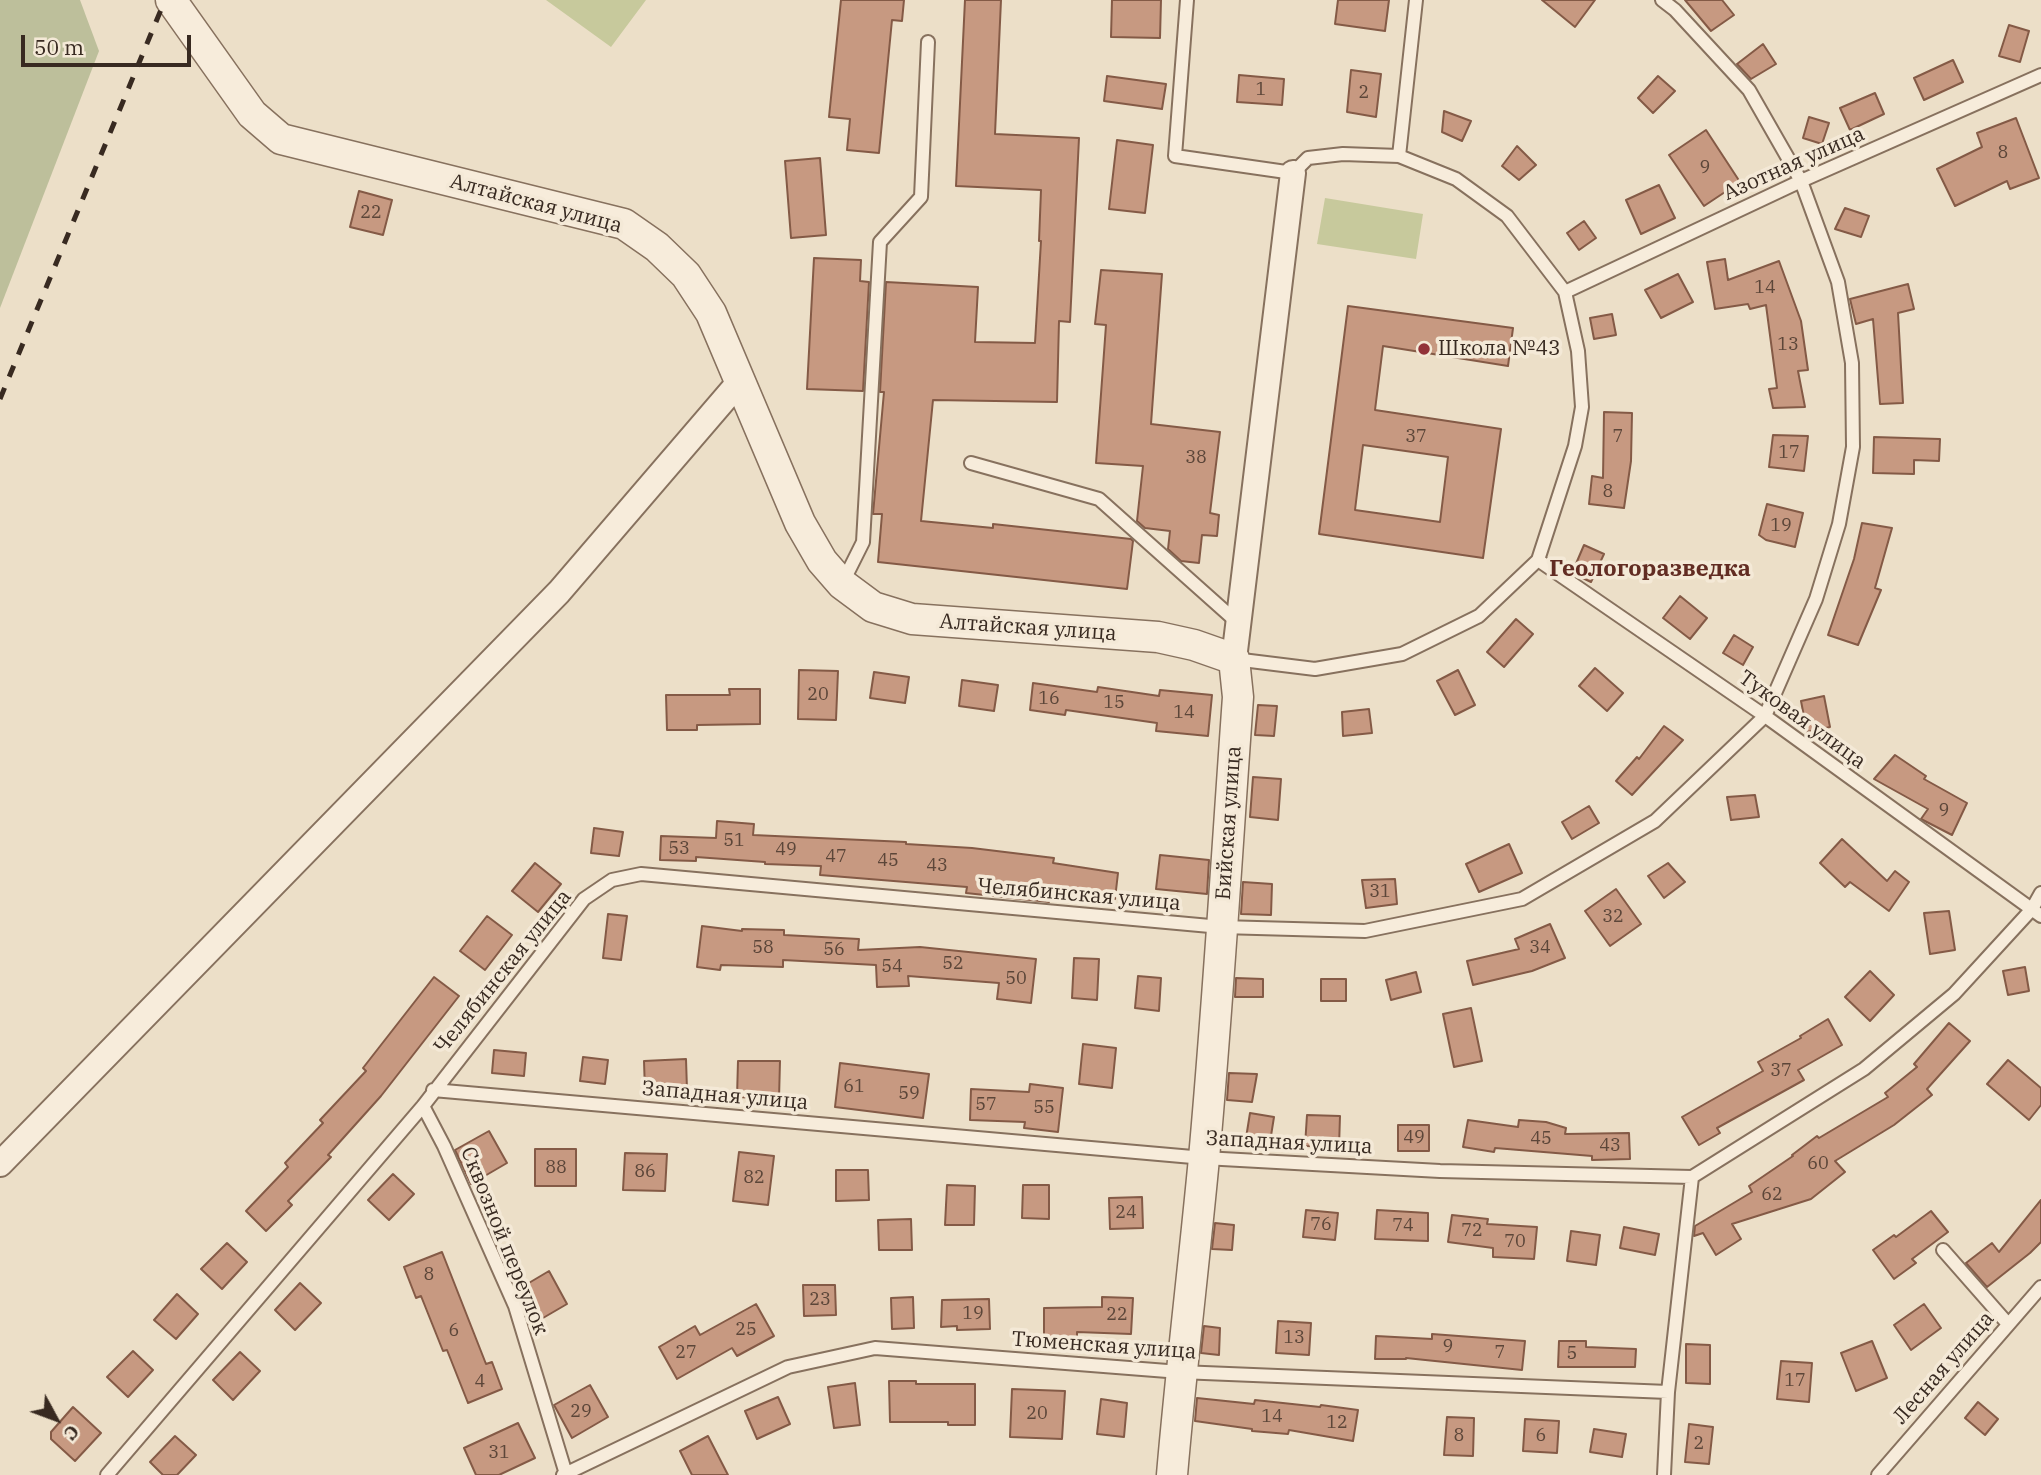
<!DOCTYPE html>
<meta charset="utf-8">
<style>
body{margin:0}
#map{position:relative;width:2041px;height:1475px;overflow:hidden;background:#ecdfc8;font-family:"IBM Plex Serif",serif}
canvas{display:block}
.north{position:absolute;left:21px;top:1384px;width:70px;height:70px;-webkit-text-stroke:5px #f4e9d7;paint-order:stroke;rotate:131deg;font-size:19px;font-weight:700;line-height:28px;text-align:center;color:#382a21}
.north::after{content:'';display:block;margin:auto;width:24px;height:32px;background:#382a21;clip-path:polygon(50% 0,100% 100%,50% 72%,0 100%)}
.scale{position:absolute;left:21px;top:35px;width:170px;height:32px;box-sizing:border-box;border:4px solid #382a21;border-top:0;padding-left:9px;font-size:21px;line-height:24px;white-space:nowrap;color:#382a21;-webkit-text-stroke:5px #f4e9d7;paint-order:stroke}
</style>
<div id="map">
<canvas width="2041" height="1475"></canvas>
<div class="north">С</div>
<div class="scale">50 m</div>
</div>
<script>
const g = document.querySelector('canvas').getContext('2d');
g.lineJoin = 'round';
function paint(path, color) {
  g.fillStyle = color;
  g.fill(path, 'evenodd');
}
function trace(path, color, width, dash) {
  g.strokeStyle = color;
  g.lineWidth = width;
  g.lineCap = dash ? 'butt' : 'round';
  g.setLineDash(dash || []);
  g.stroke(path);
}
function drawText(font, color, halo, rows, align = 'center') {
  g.font = font + ' "IBM Plex Serif",serif';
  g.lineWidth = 7;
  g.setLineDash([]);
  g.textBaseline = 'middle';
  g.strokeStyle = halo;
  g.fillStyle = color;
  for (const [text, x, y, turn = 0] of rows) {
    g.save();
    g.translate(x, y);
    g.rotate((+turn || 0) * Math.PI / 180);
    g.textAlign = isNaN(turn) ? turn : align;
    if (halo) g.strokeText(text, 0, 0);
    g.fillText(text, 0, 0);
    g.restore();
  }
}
const green = new Path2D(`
 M546,0H646L611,47Z
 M1325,198L1423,214L1416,259L1317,244Z`);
const cemetery = new Path2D(`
 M0,0H80L99,51L0,308Z`);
const building = new Path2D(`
 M841,0H904L902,21L892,20L879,153L847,150L850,119L829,117Z
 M965,0H1001L995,134L1079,138L1070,322L1059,321L1057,402L933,400L921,521L993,528V524L1131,539L1133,541L1127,589L878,562L882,514H873L884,392H880L886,282L978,287L975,342L1035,343L1041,241H1039L1041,190L956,186Z
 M1112,0H1161L1160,38L1111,37Z
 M1338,0H1389L1385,31L1335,24Z
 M1542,0H1595L1575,27Z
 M1685,0H1722L1734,15L1711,31Z
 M2009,25L2029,31L2020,62L1999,56Z
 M1763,44L1776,64L1751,79L1737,64Z
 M1953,60L1963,82L1924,100L1914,78Z
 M1351,70L1381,74L1376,117L1347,112Z
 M1239,75L1284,79L1282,105L1237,102Z
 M1107,76L1166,84L1162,109L1104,101Z
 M1658,76L1675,91L1653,113L1638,98Z
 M1875,93L1884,114L1850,130L1840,108Z
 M1444,111L1471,121L1462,141L1442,132Z
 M1809,117L1829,123L1822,144L1803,138Z
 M2016,118L2039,178L2010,189L2007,181L1955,206L1937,169L1982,147L1977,133Z
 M1706,130L1740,182L1704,206L1669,155Z
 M1117,140L1153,145L1145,213L1109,209Z
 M1517,146L1536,165L1519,180L1502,166Z
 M820,158L826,235L791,238L785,161Z
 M1659,185L1675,218L1641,234L1626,200Z
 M359,191L392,200L383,235L350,227Z
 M1845,208L1869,216L1861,237L1835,229Z
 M1584,221L1596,238L1579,250L1567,233Z
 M814,258L861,260L860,281L869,282L863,391L807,389Z
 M1725,259L1728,280L1779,261L1801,321L1808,370L1798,371L1805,407L1773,408L1769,389L1777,388L1766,305L1750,309L1748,304L1715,309L1707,262Z
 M1101,270L1162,274L1151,424L1220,432L1210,513L1219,515L1217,536L1202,535L1199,563L1181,561L1168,549L1170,531L1145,528L1137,521L1143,466L1096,463L1106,325L1095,324Z
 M1678,274L1693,302L1661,318L1645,290Z
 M1908,284L1914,309L1898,313L1903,403L1880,404L1873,319L1856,324L1850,299Z
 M1348,306L1513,328L1508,366L1383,346L1375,410L1501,429L1483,558L1319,534ZM1363,445L1448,457L1440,522L1355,510Z
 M1612,314L1616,335L1594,339L1590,318Z
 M1604,412L1632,413L1631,461L1624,508L1589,504L1592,476L1603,478Z
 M1773,435L1808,436L1804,471L1769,467Z
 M1874,437L1940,439L1939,461L1914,460V474L1873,473Z
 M1767,504L1803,513L1795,547L1766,540L1759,535Z
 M1862,523L1892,528L1875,588L1881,590L1858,645L1828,635L1854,559Z
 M1584,545L1604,554L1591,582L1572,573Z
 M1680,596L1707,618L1690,639L1663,618Z
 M1516,619L1533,634L1504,667L1487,652Z
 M1734,635L1753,647L1743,665L1723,653Z
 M1595,668L1623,693L1607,711L1579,686Z
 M799,670L838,671L836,720L798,719Z
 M1458,670L1475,705L1455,715L1437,681Z
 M874,672L909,677L905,703L870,698Z
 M962,680L998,685L994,711L959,706Z
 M1033,683L1097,692L1098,687L1159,696L1160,690L1212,695L1208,736L1156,731L1157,723L1066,710L1065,715L1030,710Z
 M729,689H760V724L697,725V730H667L666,695H730Z
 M1824,696L1830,727L1807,732L1801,701Z
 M1258,705L1277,706L1274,736L1255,735Z
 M1369,709L1372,733L1343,736L1342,712Z
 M1664,726L1683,740L1632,795L1616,781L1637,757L1639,759Z
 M1895,755L1926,776L1924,779L1967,803L1952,835L1921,819L1928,809L1874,779Z
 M1253,777L1281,779L1278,820L1250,817Z
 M1755,795L1759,817L1731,820L1727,797Z
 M1589,806L1599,823L1572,839L1562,822Z
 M717,821L754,824L753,835L906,842V844L972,848L1054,858L1053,863L1118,873L1115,899L1050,890L1049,902L966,893L967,887L820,875L821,866L765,864V862L696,857V861L660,860L661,836L716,838Z
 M594,828L623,832L619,856L591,853Z
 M1842,839L1887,881L1895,871L1909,882L1889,911L1850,882L1845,887L1820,863Z
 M1509,844L1522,873L1479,892L1466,864Z
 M1160,855L1209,860L1207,894L1156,889Z
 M535,863L561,884L538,912L512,891Z
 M1668,863L1685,882L1664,898L1648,876Z
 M1395,879L1397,904L1366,908L1362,880Z
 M1243,882L1272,884L1271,915L1241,914Z
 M1616,889L1641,924L1610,946L1585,911Z
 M1949,911L1955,950L1930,954L1924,913Z
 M608,914L627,916L621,960L603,958Z
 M487,916L512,935L485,970L460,951Z
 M1550,924L1565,958L1532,971L1473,985L1467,961L1519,949L1515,939Z
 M702,926L742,931V929L784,930V935L859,939L858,950L920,947L1036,959L1031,1003L997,999L999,983L908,976L909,986L877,987L876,965L783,960V967L721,965L720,970L697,967Z
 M1074,958L1099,959L1097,1000L1072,998Z
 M2025,967L2029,991L2008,995L2003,971Z
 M1870,971L1894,995L1870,1021L1845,997Z
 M1416,972L1421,992L1391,1000L1386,980Z
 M1138,976L1161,978L1159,1011L1135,1008Z
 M434,977L459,996L381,1096L328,1155L331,1157L288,1201L292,1205L266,1231L246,1211L288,1167L285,1163L323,1123L320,1120L366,1071L363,1068Z
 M1236,978L1263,979V997H1235Z
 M1321,979H1346V1001H1321Z
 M1471,1008L1482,1061L1454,1067L1443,1014Z
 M1828,1019L1842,1045L1798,1070L1804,1080L1717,1128L1720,1133L1699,1145L1682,1117L1763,1071L1758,1062L1801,1038L1800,1036Z
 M1949,1023L1970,1041L1927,1089L1932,1095L1894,1125L1835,1161L1845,1172L1811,1199L1732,1224L1741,1239L1716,1255L1703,1233L1694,1236L1695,1226L1752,1192L1749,1186L1793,1156L1792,1155L1817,1136L1819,1138L1888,1097L1885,1093L1917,1067L1914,1064Z
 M1083,1044L1116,1048L1112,1088L1079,1084Z
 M494,1050L526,1053L524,1076L492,1073Z
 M583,1057L608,1060L605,1084L580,1081Z
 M686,1059L687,1090L645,1092L644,1061Z
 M2008,1060L2041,1088V1105L2029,1120L1987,1084Z
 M738,1061H780L779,1099L737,1097Z
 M840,1063L929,1074L923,1118L835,1107Z
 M1229,1073L1257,1074L1252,1102L1227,1100Z
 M1030,1084L1063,1088L1058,1132L1024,1128L1025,1122L970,1120L971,1089L1029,1092Z
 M1250,1113L1274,1117L1270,1142L1246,1138Z
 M1307,1115L1340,1116L1339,1147L1305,1146Z
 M1468,1120L1518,1127L1519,1120L1546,1122L1566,1128L1565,1134L1629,1133L1630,1159L1592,1160V1156L1495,1148L1494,1152L1463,1147Z
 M1398,1125H1429V1151H1398Z
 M489,1131L507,1163L471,1184L455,1150Z
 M535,1149H576V1186H535Z
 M739,1152L774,1156L768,1205L733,1201Z
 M625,1153L667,1154L665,1191L623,1190Z
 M836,1170H868L869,1200L836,1201Z
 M393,1174L414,1194L389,1220L368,1200Z
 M947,1185L975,1186L974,1225H945Z
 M1023,1185H1049V1219L1022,1218Z
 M1142,1197L1143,1228L1110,1229L1109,1198Z
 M2041,1200V1242L2030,1253L1987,1287L1966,1263L1992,1243L1999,1252Z
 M1306,1210L1338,1213L1335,1240L1303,1237Z
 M1377,1210L1428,1213V1241L1375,1239Z
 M1931,1211L1948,1232L1912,1259L1916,1263L1894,1279L1873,1250L1894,1235L1896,1237Z
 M1452,1215L1488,1219L1487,1224L1537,1227L1534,1259L1493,1257V1248L1448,1242Z
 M911,1219L912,1250H879L878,1220Z
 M1215,1223L1234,1225L1232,1250L1212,1249Z
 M1624,1227L1659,1234L1655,1255L1620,1248Z
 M1571,1231L1600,1235L1596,1265L1567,1261Z
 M227,1243L247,1262L222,1289L201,1269Z
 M442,1252L486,1364L492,1362L502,1389L468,1403L447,1350L443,1351L421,1296L416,1298L404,1267Z
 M549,1271L567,1304L531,1325L517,1290Z
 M300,1283L321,1303L295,1330L275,1310Z
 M803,1285H835L836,1315L804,1316Z
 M177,1294L198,1314L176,1339L154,1320Z
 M913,1297L914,1328L892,1329L891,1298Z
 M1102,1297L1133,1298L1131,1334L1077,1332V1338L1044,1339V1308L1102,1307Z
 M989,1299L990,1329L957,1330V1326L941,1327L942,1300Z
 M756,1304L774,1336L737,1356L732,1348L677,1379L659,1347L695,1326L700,1335Z
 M1924,1304L1941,1328L1911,1350L1894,1325Z
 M1278,1321L1311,1323L1309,1355L1276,1353Z
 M1204,1326L1220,1328L1219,1355L1201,1353Z
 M1432,1334L1525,1341L1522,1370L1406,1358V1359H1375L1376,1336L1432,1339Z
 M1559,1341H1586V1347L1636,1349L1635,1367H1558Z
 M1872,1341L1887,1378L1856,1391L1841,1353Z
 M1686,1344L1710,1345V1384L1686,1383Z
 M133,1351L153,1370L128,1397L107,1377Z
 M240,1352L260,1371L233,1400L213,1380Z
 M1781,1361L1812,1363L1809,1402L1777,1399Z
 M889,1381H916V1384H975V1425H948V1422H890Z
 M855,1383L860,1425L834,1428L828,1387Z
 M590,1385L608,1417L572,1438L554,1405Z
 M1012,1389L1065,1391L1062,1439L1010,1437Z
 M778,1397L790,1424L757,1439L745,1411Z
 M1197,1398L1254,1404L1255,1400L1320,1407L1321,1405L1358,1410L1353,1441L1289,1430L1288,1434L1252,1431V1429L1195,1421Z
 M1101,1399L1127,1403L1124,1437L1097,1434Z
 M1978,1402L1998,1419L1985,1435L1965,1418Z
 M73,1407L101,1433L75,1461L51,1439V1432Z
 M1447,1417L1474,1418L1473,1456L1444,1455Z
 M1525,1419L1559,1421L1557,1453L1523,1451Z
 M518,1423L535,1458L499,1475H476L464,1448Z
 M1689,1424L1713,1427L1709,1464L1685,1462Z
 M1594,1429L1626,1434L1622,1457L1590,1452Z
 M175,1436L196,1455L177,1475H163L150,1462Z
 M708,1436L728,1475H692L680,1451Z`);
const service = new Path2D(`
 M1187,0L1175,156L1293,173L1308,158L1343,154L1399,156L1456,179L1507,216L1565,292L1578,351L1582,407L1575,446L1538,560L1479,616L1402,654L1315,669L1234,659
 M1399,156L1416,0
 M1565,292L1801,181L2041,75
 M971,463L1099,499L1237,622
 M1538,560L1765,716L2041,916
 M842,584L863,542L880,242L921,197L928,42
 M433,1090L1204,1158L1440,1171L1692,1177L1864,1069L1954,994L2032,909L2041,893
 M423,1106L444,1146L515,1306L566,1474
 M1943,1250L2008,1324
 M107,1475L423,1106L584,899L612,880L641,874L1221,927L1365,931L1522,899L1655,821L1765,716L1816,599L1839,524L1853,447L1852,363L1838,282L1801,181L1749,90L1675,10L1662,0
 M563,1475L788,1367L875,1348L1180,1372L1668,1392
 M1664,1475L1668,1392L1692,1177
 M1878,1475L2041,1287`);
const minor = new Path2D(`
 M1234,659L1293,173
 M0,1164L559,592L741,380`);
const tertiary = new Path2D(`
 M171,0L252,114L281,139L624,224L657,247L686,275L711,313L800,523L822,561L842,584L873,607L912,619L1158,637L1194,645L1234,659L1238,697C1227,851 1218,1005 1204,1158C1194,1264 1181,1369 1172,1475`);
const rail = new Path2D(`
 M0,399L165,0`);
const markers = [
 [1424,349,7,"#923239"]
];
const numberNames = [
 ["1",1261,90],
 ["2",1364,93],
 ["8",2003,153],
 ["9",1705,168],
 ["22",371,213],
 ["14",1765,288],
 ["13",1788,345],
 ["37",1416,437],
 ["7",1618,437],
 ["17",1789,453],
 ["38",1196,458],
 ["8",1608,492],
 ["19",1781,526],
 ["20",818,695],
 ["16",1049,699],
 ["15",1114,703],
 ["14",1184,713],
 ["9",1944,811],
 ["51",734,841],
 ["53",679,849],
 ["49",786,850],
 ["47",836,857],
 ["45",888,861],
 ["43",937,866],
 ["31",1380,892],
 ["32",1613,917],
 ["58",763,948],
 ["34",1540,948],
 ["56",834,950],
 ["52",953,964],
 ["54",892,967],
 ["50",1016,979],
 ["37",1781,1071],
 ["61",854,1087],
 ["59",909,1094],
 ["57",986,1105],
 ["55",1044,1108],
 ["49",1414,1138],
 ["45",1541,1139],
 ["43",1610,1146],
 ["60",1818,1164],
 ["88",556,1168],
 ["86",645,1172],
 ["82",754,1178],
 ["62",1772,1195],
 ["24",1126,1213],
 ["76",1321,1225],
 ["74",1403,1226],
 ["72",1472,1231],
 ["70",1515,1242],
 ["8",429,1275],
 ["23",820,1300],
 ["19",973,1314],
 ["22",1117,1315],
 ["25",746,1330],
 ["6",454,1331],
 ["13",1294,1338],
 ["9",1448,1347],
 ["27",686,1353],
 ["7",1500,1353],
 ["5",1572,1354],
 ["17",1795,1381],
 ["4",480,1382],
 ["29",581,1412],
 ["20",1037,1414],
 ["14",1272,1417],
 ["12",1337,1423],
 ["8",1459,1436],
 ["6",1541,1436],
 ["2",1699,1444],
 ["31",499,1453]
];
const streetNames = [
 ["Азотная улица",1794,164,-24],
 ["Алтайская улица",536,204,15],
 ["Алтайская улица",1028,628,4],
 ["Туковая улица",1802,720,36],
 ["Бийская улица",1229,823,-86],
 ["Челябинская улица",1079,895,5],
 ["Челябинская улица",503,972,-51],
 ["Западная улица",725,1096,5],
 ["Западная улица",1289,1143,3],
 ["Сквозной переулок",504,1241,68],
 ["Тюменская улица",1104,1346,4],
 ["Лесная улица",1944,1368,-49]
];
const poiNames = [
 ["Школа №43",1438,349]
];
const neighbourhoodNames = [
 ["Геологоразведка",1650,569]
];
paint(green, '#c7c99c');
paint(cemetery, '#bdbf9b');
paint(building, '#c79981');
trace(building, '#845a46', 2);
trace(service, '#87715e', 16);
trace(minor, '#87715e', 28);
trace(tertiary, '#87715e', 33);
trace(service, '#f7ecdb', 12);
trace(minor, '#f7ecdb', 24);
trace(tertiary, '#f7ecdb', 30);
trace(rail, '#382a21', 5, [12, 12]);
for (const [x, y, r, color] of markers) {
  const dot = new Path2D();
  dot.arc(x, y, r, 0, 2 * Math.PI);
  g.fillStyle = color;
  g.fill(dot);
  trace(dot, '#f4e9d7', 2.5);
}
drawText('18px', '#5c4639', null, numberNames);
drawText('21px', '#382a21', '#f4e9d7', streetNames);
drawText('21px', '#382a21', '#f4e9d7', poiNames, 'left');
drawText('bold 23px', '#622c23', '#f4e9d7', neighbourhoodNames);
</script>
